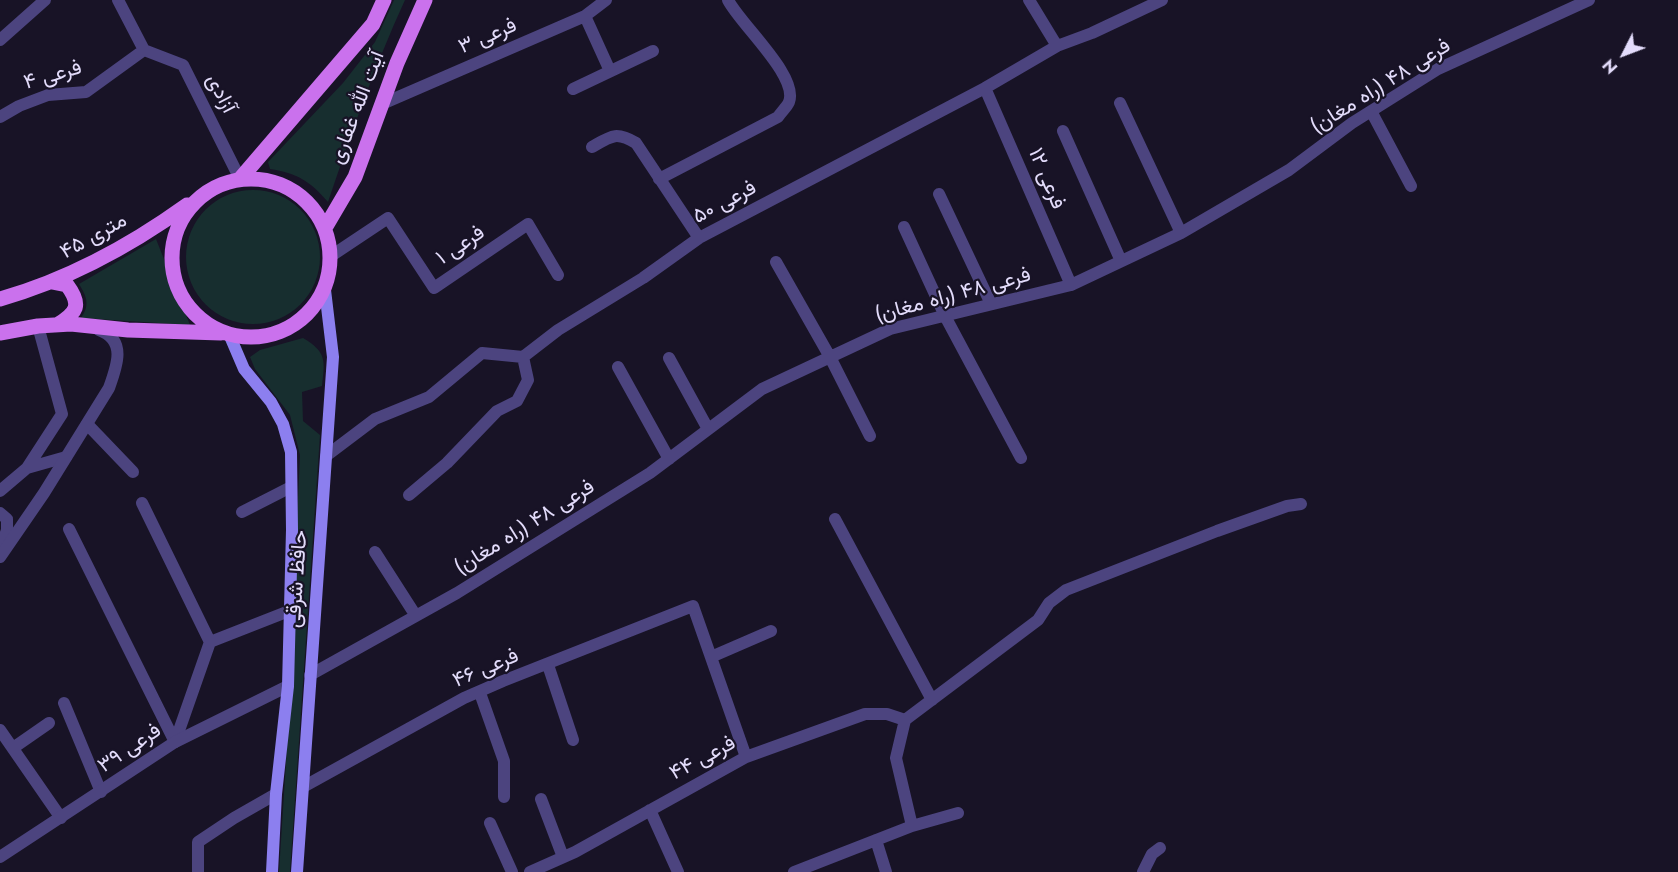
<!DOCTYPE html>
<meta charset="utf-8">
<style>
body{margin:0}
#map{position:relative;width:1678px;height:872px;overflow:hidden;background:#181326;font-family:Jost,sans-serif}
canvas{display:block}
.north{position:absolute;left:1594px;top:24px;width:60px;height:60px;-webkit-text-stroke:4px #181326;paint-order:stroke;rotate:228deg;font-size:16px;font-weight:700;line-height:24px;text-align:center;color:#e3dcfb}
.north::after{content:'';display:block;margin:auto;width:21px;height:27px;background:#e3dcfb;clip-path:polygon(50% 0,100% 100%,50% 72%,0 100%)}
</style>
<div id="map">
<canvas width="1678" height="872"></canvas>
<div class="north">N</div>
</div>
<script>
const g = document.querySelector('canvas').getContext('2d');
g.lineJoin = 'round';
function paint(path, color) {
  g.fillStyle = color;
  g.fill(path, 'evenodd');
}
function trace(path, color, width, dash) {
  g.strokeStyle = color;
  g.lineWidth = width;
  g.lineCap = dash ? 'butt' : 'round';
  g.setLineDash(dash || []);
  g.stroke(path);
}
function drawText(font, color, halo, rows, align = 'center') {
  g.font = font + ' Jost,Vazirmatn,sans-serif';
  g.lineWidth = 4.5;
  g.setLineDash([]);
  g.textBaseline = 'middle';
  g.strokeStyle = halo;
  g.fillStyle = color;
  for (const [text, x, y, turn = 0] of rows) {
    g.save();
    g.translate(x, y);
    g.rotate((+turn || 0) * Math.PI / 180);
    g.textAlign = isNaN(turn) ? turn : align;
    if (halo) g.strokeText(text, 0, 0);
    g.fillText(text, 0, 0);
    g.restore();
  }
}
const green = new Path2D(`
 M394,0H405C375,65 351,134 328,202C310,181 297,173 270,169L268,162L343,83L375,42Z
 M186 257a67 67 0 1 1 134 0a67 67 0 1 1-134 0Z
 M156,239L190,325L81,318C90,305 87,297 79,284Z
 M303,338C327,352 325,361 322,386L302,392L303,421L320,435L290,872H279L286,762L300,455L290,415L255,369L250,357L260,350Z`);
const minor = new Path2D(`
 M118,0L144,50
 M1029,0L1057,46
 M585,16L610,71
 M0,40L45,0
 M144,50L183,65L240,179
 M985,88L1071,285
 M573,89L653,51
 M1120,103L1181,233
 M382,104L585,16L606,0
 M1371,111L1411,186
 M0,117L19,106L48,95L86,92L144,50
 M1063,131L1121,261
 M592,147C611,136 616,131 636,143L699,238
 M659,179L778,117C781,112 787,107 789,102C799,76 740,24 728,0
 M939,194L991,304
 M904,227L945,316L1021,458
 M331,256L388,218L434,288L528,224L558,275
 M776,262L830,357L870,436
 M669,358L708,429
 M618,367L669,459
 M87,424L133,472
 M326,456L375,419L429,397L482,353L523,357L558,330L643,278L699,238L985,88L1057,46L1092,33L1162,0
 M27,468L62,414L38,326
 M0,491L27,468L66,457
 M409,495L447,463L497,411L517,401L528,380L523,357
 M142,503L210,642
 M242,512L291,487
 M0,513L7,519V530L0,550
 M835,519L932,700
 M69,529L175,742
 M375,552L416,616
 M711,657L771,631
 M548,665L573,740
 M310,675L457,593L650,473L762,389L890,329L1071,285L1181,233L1289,170L1352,123L1438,69L1589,0
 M480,693L504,761V797
 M64,703L101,792
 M0,730L61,818
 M175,742L210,642L289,611
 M13,748L49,723
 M303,787L464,698L503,681L693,606L746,757
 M541,799L563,857
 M650,810L678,872
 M490,823L512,872
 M912,826L896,758L905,720L1038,620L1049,603L1066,590L1217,531L1287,506L1301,504
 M876,840L886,872
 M198,872V842L234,818L276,794
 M530,872L575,852L746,757L865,714H887L905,720
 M794,872L912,826L958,813
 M1143,872L1152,854L1160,848`);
const tertiary = new Path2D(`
 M0,557L44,493L109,388C117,366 127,340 99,330
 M0,857L175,742L288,686`);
const secondary = new Path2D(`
 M229,334L244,369L271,402L283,424L291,452L292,530L288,686L276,794L272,872
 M297,872L333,357L325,290`);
const primary = new Path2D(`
 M172 258a79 79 0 1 1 158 0a79 79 0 1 1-158 0Z
 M240,179L373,24L384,0
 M325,228L355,177L397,63L425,0
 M52,282L67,285C82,305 77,313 57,325
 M0,299C67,280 130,246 187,205
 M0,333L38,326L71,324L128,330L221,333`);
const streetNames = [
 ["فرعی ۳",488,37,-23],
 ["فرعی ۴",53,76,-16],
 ["فرعی ۴۸ (راه مغان)",1381,87,-32],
 ["آزادی",220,94,63],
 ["آیت الله غفاری",358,108,-69],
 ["فرعی ۱۲",1046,179,67],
 ["فرعی ۵۰",725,203,-28],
 ["۴۵ متری",94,237,-29],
 ["فرعی ۱",461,246,-34],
 ["فرعی ۴۸ (راه مغان)",953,296,-15],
 ["فرعی ۴۸ (راه مغان)",525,528,-32],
 ["حافظ شرقی",298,579,-86],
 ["فرعی ۴۶",486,669,-23],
 ["فرعی ۳۹",130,749,-34],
 ["فرعی ۴۴",703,759,-28]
];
paint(green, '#172e2f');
trace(minor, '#4c447f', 12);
trace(tertiary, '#4c447f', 12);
trace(secondary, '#8c7fef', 12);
trace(primary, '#ca71ed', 15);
drawText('21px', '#e3dcfb', '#181326', streetNames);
</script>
